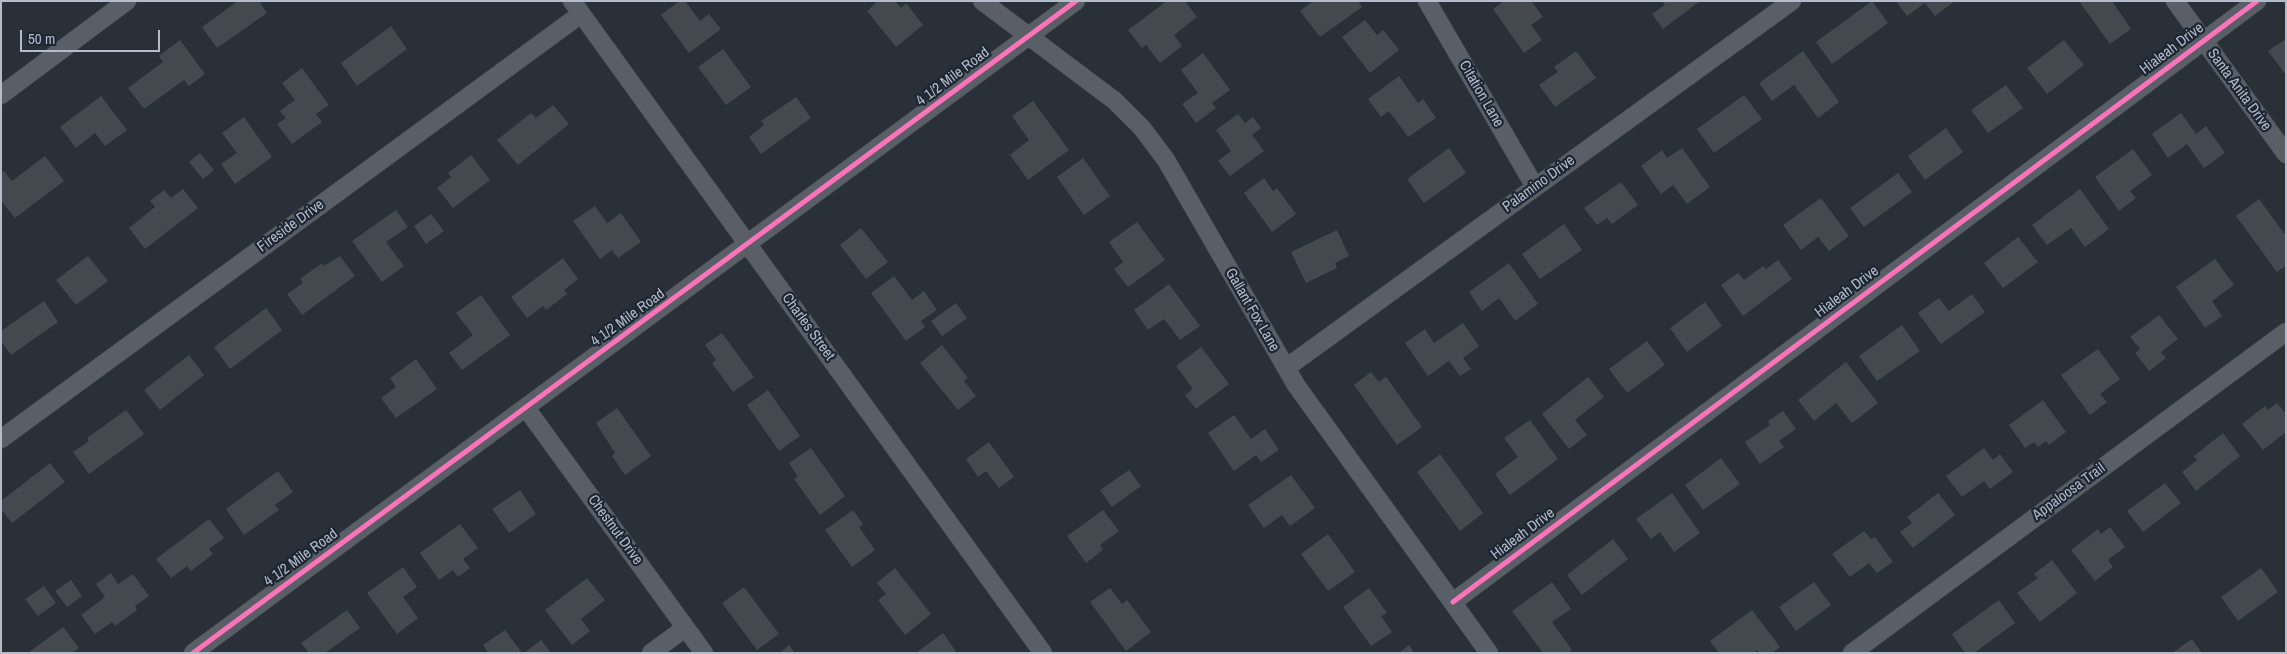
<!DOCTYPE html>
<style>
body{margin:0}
#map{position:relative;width:2287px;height:654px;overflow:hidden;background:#2a3038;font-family:"Archivo Narrow",sans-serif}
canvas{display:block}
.frame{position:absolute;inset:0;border:2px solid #b4bcc9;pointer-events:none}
.scale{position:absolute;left:20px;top:30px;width:140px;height:22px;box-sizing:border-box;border:2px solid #b4bcc9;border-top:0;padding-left:6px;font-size:15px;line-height:18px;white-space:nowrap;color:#b4bcc9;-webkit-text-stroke:4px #1d2633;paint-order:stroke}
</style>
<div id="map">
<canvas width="2287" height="654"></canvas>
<div class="frame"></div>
<div class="scale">50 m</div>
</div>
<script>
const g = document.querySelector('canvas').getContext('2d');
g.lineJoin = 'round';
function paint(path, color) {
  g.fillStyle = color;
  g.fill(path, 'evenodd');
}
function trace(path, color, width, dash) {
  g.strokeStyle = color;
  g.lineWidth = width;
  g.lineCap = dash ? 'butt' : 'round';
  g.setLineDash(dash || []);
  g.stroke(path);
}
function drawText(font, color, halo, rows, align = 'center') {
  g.font = font + ' "Archivo Narrow",sans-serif';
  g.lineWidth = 4.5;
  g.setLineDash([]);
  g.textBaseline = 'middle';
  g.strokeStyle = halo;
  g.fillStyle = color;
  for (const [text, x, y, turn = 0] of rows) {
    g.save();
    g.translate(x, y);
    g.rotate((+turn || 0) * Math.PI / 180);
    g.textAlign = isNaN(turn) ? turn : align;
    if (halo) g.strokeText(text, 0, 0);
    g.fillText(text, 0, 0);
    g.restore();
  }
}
const building = new Path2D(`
 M238,1H259L267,13L217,48L202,27Z
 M679,1H685L700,21L709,14L721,29L689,53L661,15Z
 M878,1H895L901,8L906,3L923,25L896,47L867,11Z
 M1167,1H1185L1197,17L1174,35L1182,46L1160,63L1146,45L1142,48L1128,30Z
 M1313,1H1358L1362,7L1320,37L1300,11Z
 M1504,1H1531L1543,17L1531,25L1542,40L1524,53L1493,9Z
 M1662,1H1700L1663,29L1652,14L1665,5Z
 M1872,1L1888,23L1832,64L1816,42Z
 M1896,1H1955L1935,16L1925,3L1907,16Z
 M2079,1H2112L2131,29L2110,44Z
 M1365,20L1377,35L1383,30L1399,50L1370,73L1342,37Z
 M391,26L407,49L357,86L341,63Z
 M2286,39V75L2268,51Z
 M180,40L205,74L189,86L184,80L144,109L128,88L163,62L159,56Z
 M2064,40L2084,65L2047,94L2027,68Z
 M723,49L751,87L726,105L698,67Z
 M1576,51L1596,78L1555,107L1539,85L1558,72L1554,67Z
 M1803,51L1839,102L1818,118L1794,85L1772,101L1759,83Z
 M1203,53L1230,90L1212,103L1216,108L1196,123L1182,104L1198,93L1181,70Z
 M302,68L329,105L316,114L322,122L292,144L277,124L286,118L280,111L295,100L282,83Z
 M1399,76L1418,103L1423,99L1436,118L1408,137L1389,111L1381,117L1368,99Z
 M2006,85L2023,108L1988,133L1971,110Z
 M1744,95L1762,119L1714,153L1697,129Z
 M101,96L127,130L105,146L95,133L76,148L60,127Z
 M796,97L811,118L761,154L749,137L764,125L761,121Z
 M1033,101L1069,150L1028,180L1010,155L1029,140L1012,116Z
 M553,105L569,124L518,165L497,140L531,113L536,118Z
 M2181,113L2196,134L2206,126L2225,153L2204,168L2187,144L2168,158L2152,134Z
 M1238,114L1245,123L1253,117L1261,128L1252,135L1264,151L1230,176L1218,161L1231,151L1216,130Z
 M244,117L272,157L235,184L221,164L237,153L222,133Z
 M1946,128L1963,152L1925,180L1908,156Z
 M1449,148L1466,173L1424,203L1407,179Z
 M1682,148L1710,187L1687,204L1673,185L1661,194L1641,166L1662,150L1667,158Z
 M2133,149L2152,175L2130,191L2136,198L2119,211L2095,177Z
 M200,153L214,170L203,179L189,162Z
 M471,155L490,180L453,208L437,188L451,177L448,173Z
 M45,156L64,181L15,218L1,201V173L4,171L12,181Z
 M1083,158L1110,196L1084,215L1057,177Z
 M1898,173L1912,192L1864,227L1850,208Z
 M1264,178L1273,191L1277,188L1296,214L1272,232L1244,193Z
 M1621,182L1638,205L1612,224L1607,218L1597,225L1584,208Z
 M183,189L198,208L145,249L129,228L155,207L150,201L164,190L171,198Z
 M2080,189L2109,229L2085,247L2071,228L2047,245L2032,225Z
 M1821,198L1849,236L1829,251L1818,237L1801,250L1783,225Z
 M2259,199L2286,236V266L2277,272L2236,216Z
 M595,206L607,223L621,213L641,242L618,258L612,250L600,259L573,221Z
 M396,210L408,227L386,242L404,266L382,282L352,241Z
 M431,214L444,231L426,244L414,226Z
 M1137,222L1165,260L1128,287L1114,269L1123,262L1109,242Z
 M1564,224L1582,250L1540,279L1522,254Z
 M861,228L888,262L866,279L840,245Z
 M1337,230L1349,256L1335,263L1337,268L1306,283L1291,252Z
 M2018,237L2038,262L2003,288L1984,263Z
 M88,256L108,281L76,305L56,280Z
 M340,256L355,276L302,315L287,294L303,283L300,279L322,263L324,266Z
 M563,258L578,279L564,290L567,294L546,310L543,306L527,318L511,297Z
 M2215,259L2234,285L2212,301L2222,316L2205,328L2176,287Z
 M1778,260L1792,279L1743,316L1721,285L1738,273L1744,280L1763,266L1766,269Z
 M1509,263L1538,304L1515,321L1499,298L1482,311L1469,292Z
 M894,276L912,300L924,291L937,310L921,321L925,327L906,341L871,293Z
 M1169,284L1200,326L1180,340L1164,319L1148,330L1134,310Z
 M1972,294L1985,312L1941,344L1918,313L1939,298L1949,311Z
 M481,295L510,335L462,370L449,353L473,335L456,313Z
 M44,301L58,322L11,355L1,341V331Z
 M1705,302L1722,326L1687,352L1670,328Z
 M956,303L967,318L942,336L931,321Z
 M266,308L282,330L230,369L214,347Z
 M2159,315L2178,339L2161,352L2166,358L2149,371L2135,353L2140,349L2130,337Z
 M1463,323L1479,346L1463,358L1471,369L1460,376L1449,361L1428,376L1405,343L1425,329L1434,343Z
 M1902,325L1920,351L1877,381L1859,356Z
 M722,333L754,377L733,392L712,363L716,360L705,345Z
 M1647,341L1665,365L1627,393L1609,369Z
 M942,345L968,378L964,381L976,396L958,410L920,363Z
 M1201,347L1229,384L1196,409L1185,395L1193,389L1176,366Z
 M2098,349L2120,379L2100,394L2107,402L2090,415L2061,375Z
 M189,355L204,375L160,410L144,390Z
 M416,359L437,389L396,418L381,398L396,387L390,378Z
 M1846,362L1878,403L1852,423L1836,403L1814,421L1798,400Z
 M1371,372L1379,382L1386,377L1422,427L1397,445L1354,385Z
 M1588,377L1604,397L1575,420L1587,435L1569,449L1542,414Z
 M768,390L800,436L779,451L747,405Z
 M2043,400L2066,432L2049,445L2046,441L2038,447L2034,442L2025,448L2009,425Z
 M2277,403L2286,414V432L2263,450L2242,424L2265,406L2268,410Z
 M617,408L651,456L625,475L612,456L615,453L596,423Z
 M126,410L144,434L89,474L73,452L89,441L87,438Z
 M1783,411L1796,429L1779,441L1784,447L1760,464L1745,442L1770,425L1768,421Z
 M1234,415L1251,439L1265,429L1279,450L1261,462L1256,455L1234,471L1208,433Z
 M1530,420L1558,459L1510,495L1495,474L1518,457L1504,438Z
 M2223,433L2240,456L2196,491L2182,472L2197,460L2194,456Z
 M989,442L1014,477L999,488L986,471L978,477L966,459Z
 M811,448L845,496L820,515L794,479L798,477L789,463Z
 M1984,448L1993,460L2000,454L2013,472L1990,489L1984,481L1962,497L1946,476Z
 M1440,454L1483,513L1460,531L1417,472Z
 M1721,458L1740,484L1703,510L1685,485Z
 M50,463L65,482L12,523L1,509V501Z
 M1129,470L1141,486L1112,507L1100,490Z
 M278,471L293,492L275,505L279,510L244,535L226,509Z
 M1291,475L1315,508L1290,526L1282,515L1264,528L1248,505Z
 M2165,483L2181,503L2143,532L2127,511Z
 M520,490L536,514L509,533L492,509Z
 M1672,493L1700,533L1674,552L1660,532L1651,539L1636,519Z
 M1938,493L1955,515L1913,548L1900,532L1912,523L1907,517Z
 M853,510L863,524L859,527L875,550L852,567L825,530Z
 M1103,510L1119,531L1100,545L1103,550L1086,563L1067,536Z
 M209,519L224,538L209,549L213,554L191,571L187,566L171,578L156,559Z
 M460,524L478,548L463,559L470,568L458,577L453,570L439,580L420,553Z
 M2110,527L2125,547L2108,560L2113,567L2095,581L2071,550L2098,529L2101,534Z
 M1864,531L1871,539L1875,537L1893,562L1877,573L1869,563L1850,577L1832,554Z
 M1328,534L1355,572L1328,591L1301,554Z
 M1613,539L1628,559L1582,595L1567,575Z
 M2052,560L2077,593L2040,622L2017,593L2038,578L2034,574Z
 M403,567L417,587L403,597L418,618L397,634L367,593Z
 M895,568L931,614L905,635L878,600L886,594L877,583Z
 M2261,568L2278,592L2238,621L2221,597Z
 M111,573L118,584L133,574L149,596L135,606L137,610L115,626L112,622L95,634L81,615L105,597L96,584Z
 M587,578L605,600L581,619L590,631L572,645L545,610Z
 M71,580L82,596L67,607L55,591Z
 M1552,582L1571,609L1552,622L1572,650L1569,653H1543L1512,611Z
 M1814,582L1831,605L1796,631L1779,607Z
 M44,586L56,603L38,616L25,599Z
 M744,587L779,634L757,650L722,603Z
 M1110,588L1122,604L1127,600L1151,632L1126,651L1090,602Z
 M1369,588L1387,613L1381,616L1392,632L1371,646L1343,607Z
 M1999,600L2015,623L1974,653H1965L1952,634Z
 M347,610L360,628L325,653H309L301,643Z
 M1752,610L1780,647L1772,653H1759L1757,650L1754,653H1719L1710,641Z
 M63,627L79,648L72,653H28Z
 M505,630L522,653H488L483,645Z
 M943,633L957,653H916Z
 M2192,639L2202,653H2172Z
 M541,640L551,653H524Z
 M789,645L795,653H780Z
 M1409,645L1414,653H1399Z`);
const minor = new Path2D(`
 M572,1L1043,653
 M982,1L1115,101L1142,128L1166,160L1296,385L1489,653
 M1427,1L1535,187
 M2175,1L2286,154
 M1,95L127,1
 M1286,368L1792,1
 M526,408L704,653
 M1,439L581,14
 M1453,602L2257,1
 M193,653L1076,1
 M651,653L685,628
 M1852,653L2286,332`);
const cycleway = new Path2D(`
 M1453,602L2257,1
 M193,653L1076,1`);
const streetNames = [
 ["Hialeah Drive",2172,49,-37],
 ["4 1/2 Mile Road",953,77,-37],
 ["Santa Anita Drive",2239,90,54],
 ["Citation Lane",1481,94,60],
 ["Palamino Drive",1539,184,-36],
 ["Fireside Drive",291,226,-36],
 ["Hialeah Drive",1847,292,-37],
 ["Gallant Fox Lane",1252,310,60],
 ["4 1/2 Mile Road",628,318,-36],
 ["Charles Street",808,327,54],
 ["Appaloosa Trail",2069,492,-36],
 ["Chestnut Drive",615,530,54],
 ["Hialeah Drive",1523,534,-37],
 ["4 1/2 Mile Road",301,558,-36]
];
paint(building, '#444950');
trace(minor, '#484c53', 19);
trace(minor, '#5a5e66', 18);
trace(cycleway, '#fb73b8', 5);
drawText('15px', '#b4bcc9', '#1d2633', streetNames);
</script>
